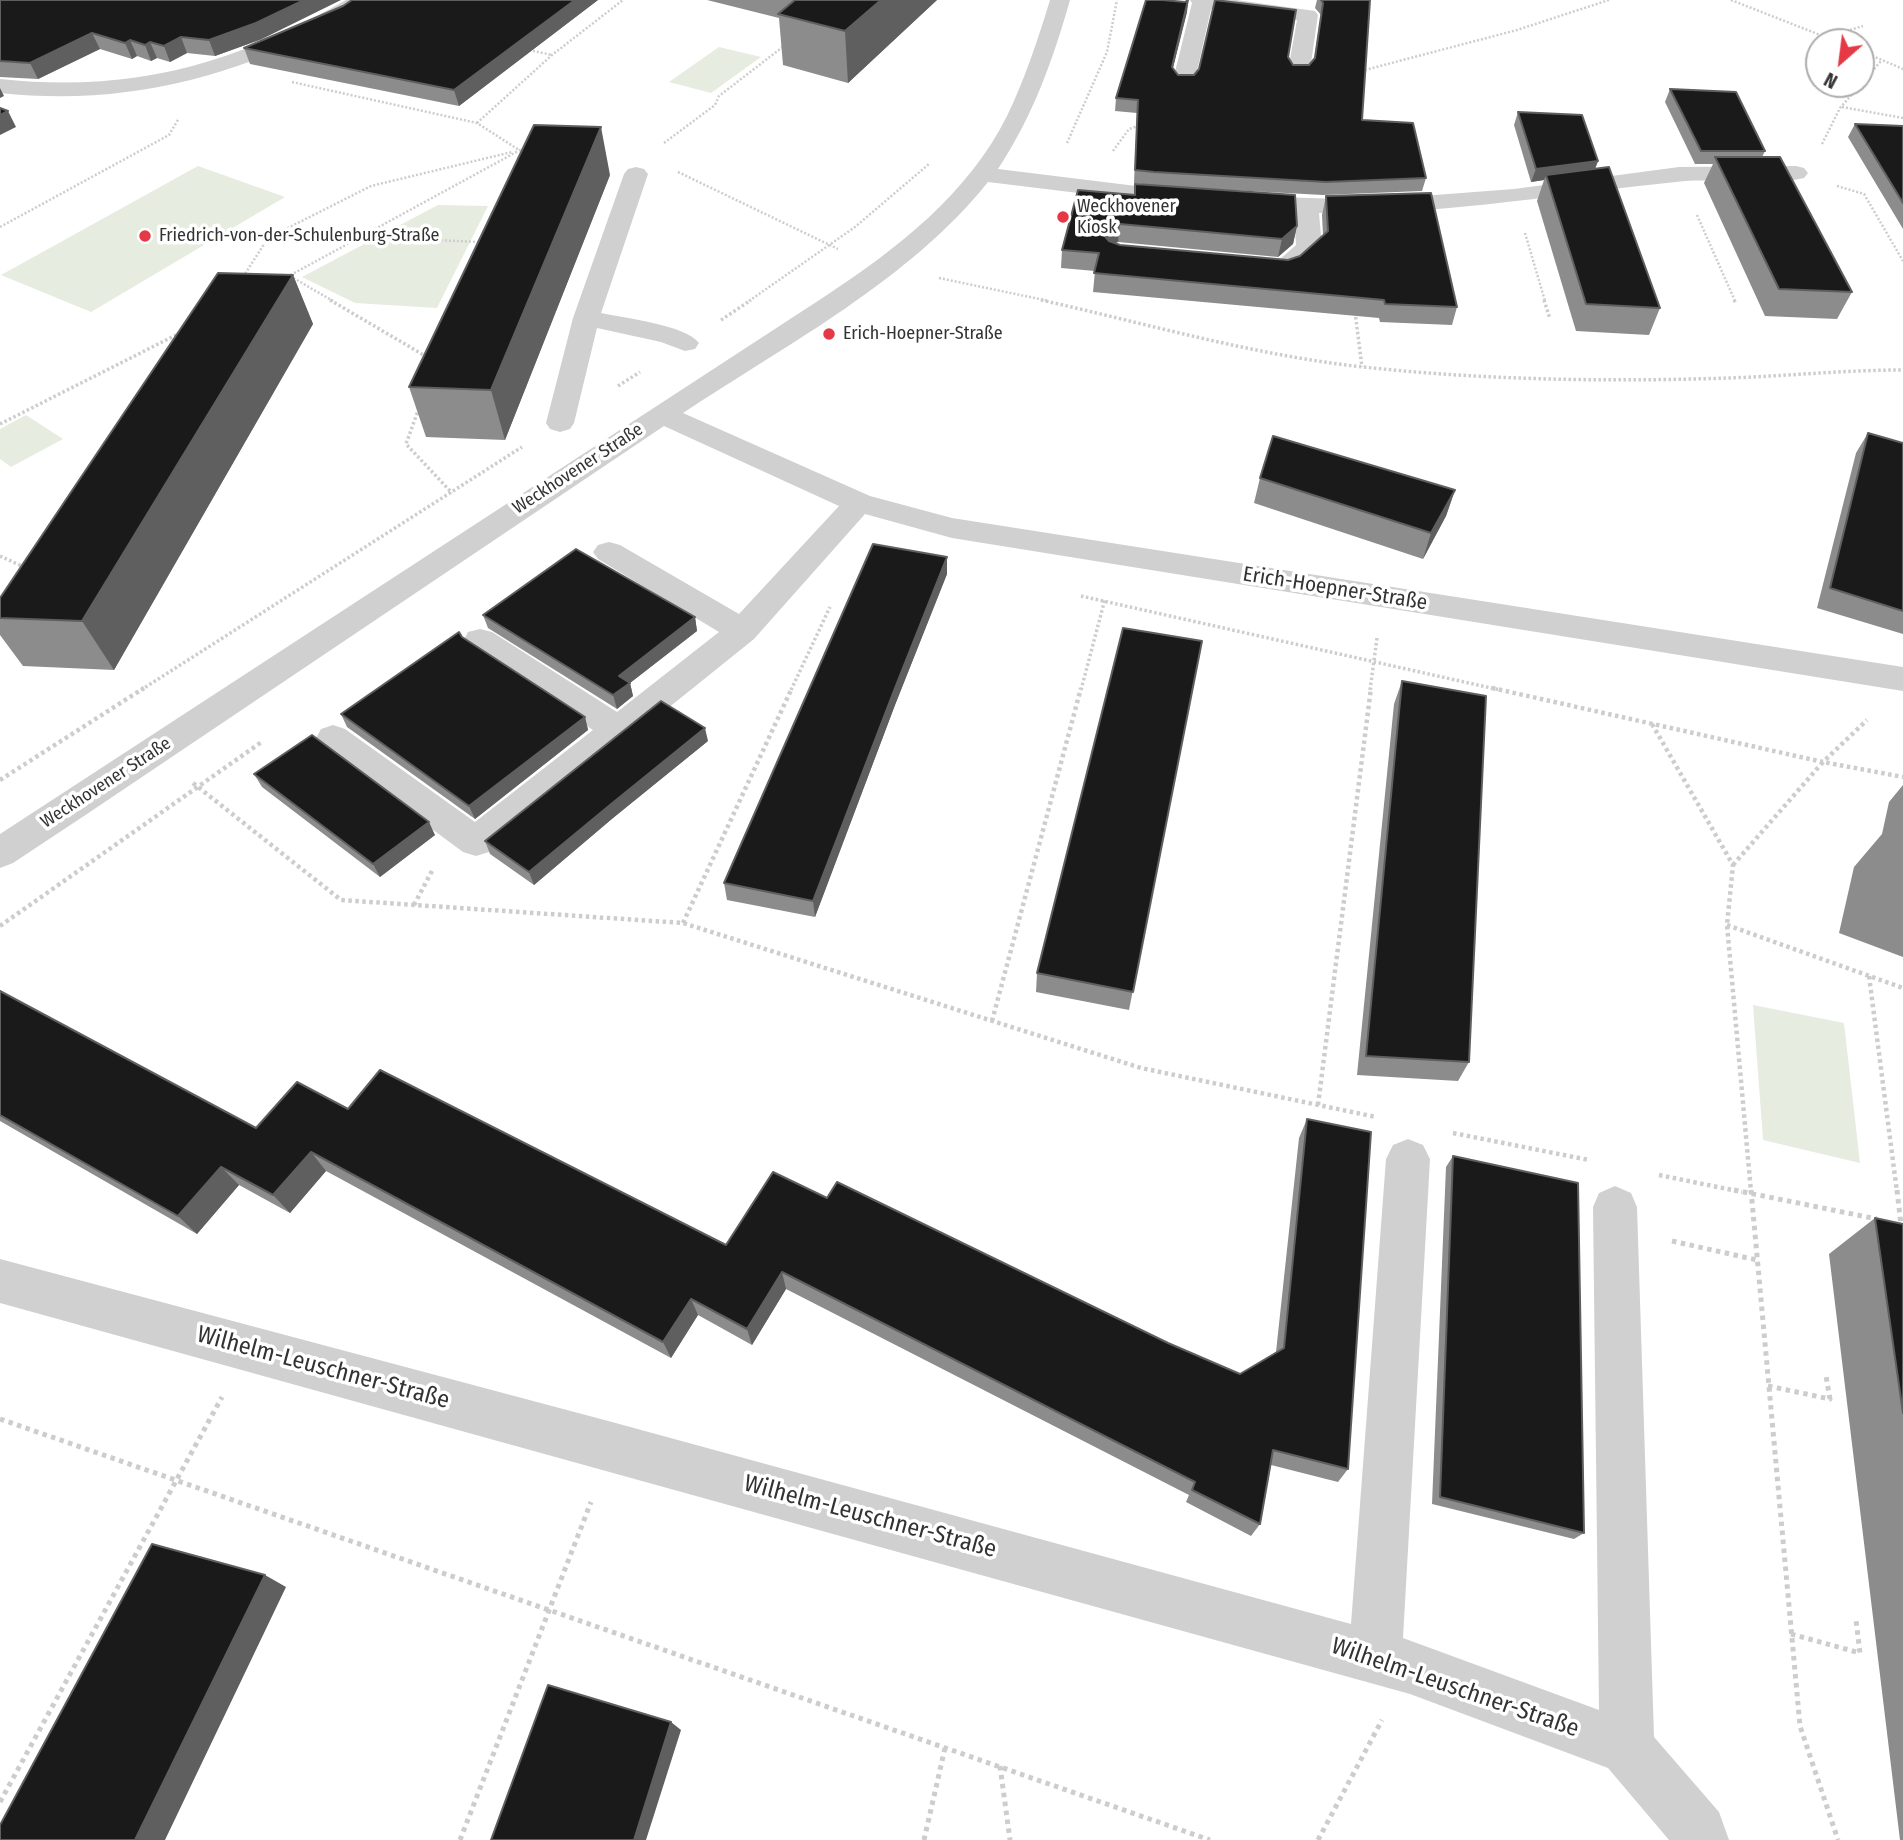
<!DOCTYPE html>
<meta charset="utf-8">
<style>
body{margin:0}
#map{position:relative;width:1903px;height:1840px;overflow:hidden;background:#fff;font-family:"Fira Sans Condensed",sans-serif}
canvas{display:block}
.north{position:absolute;left:1805px;top:28px;width:70px;height:70px;box-sizing:border-box;background:#fff;border:2px solid #adadad;border-radius:50%;rotate:208deg;font-size:19px;font-weight:700;line-height:28px;text-align:center;color:#333}
.north::after{content:'';display:block;margin:auto;width:24px;height:32px;background:#e63946;clip-path:polygon(50% 0,100% 100%,50% 72%,0 100%)}
</style>
<div id="map">
<canvas width="1903" height="1840"></canvas>
<div class="north">N</div>
</div>
<script>
const g = document.querySelector('canvas').getContext('2d');
g.lineJoin = 'round';
function paint(path, color) {
  g.fillStyle = color;
  g.fill(path, 'evenodd');
}
function trace(path, color, width, dash) {
  g.strokeStyle = color;
  g.lineWidth = width;
  g.lineCap = dash ? 'butt' : 'round';
  g.setLineDash(dash || []);
  g.stroke(path);
}
function drawText(font, color, halo, rows, align = 'center') {
  g.font = font + ' "Fira Sans Condensed",sans-serif';
  g.lineWidth = 7;
  g.setLineDash([]);
  g.textBaseline = 'middle';
  g.strokeStyle = halo;
  g.fillStyle = color;
  for (const [text, x, y, turn = 0] of rows) {
    g.save();
    g.translate(x, y);
    g.rotate((+turn || 0) * Math.PI / 180);
    g.textAlign = isNaN(turn) ? turn : align;
    if (halo) g.strokeText(text, 0, 0);
    g.fillText(text, 0, 0);
    g.restore();
  }
}
const green = new Path2D(`
 M719,47L761,57L711,93L669,82Z
 M198,166L285,197L91,312L1,275Z
 M438,205L488,206L437,308L355,303L302,277Z
 M26,415L63,439L11,467L0,459V429Z
 M1753,1005L1844,1023L1860,1163L1763,1140Z`);
const pathFar3 = new Path2D(`
 M1731,0L1838,42
 M1827,37L1863,26
 M529,50L552,55
 M1861,51L1903,69
 M1361,71L1517,30L1609,0
 M292,82L477,123L519,150
 M1842,107L1903,118
 M477,123L552,55L623,0
 M664,143L715,105L719,96L784,46
 M1067,143L1107,52L1117,0
 M1822,144L1840,108L1882,60
 M1113,151L1129,129L1141,125
 M678,172L838,249
 M1837,186L1864,194L1903,261
 M1697,215L1735,301
 M0,227L169,135L179,118
 M1525,233L1545,301
 M361,237L482,242
 M290,276L333,301
 M243,277L268,238L371,186L512,152
 M287,277L520,150L526,151
 M939,278L1049,301
 M749,301L855,227L929,164`);
const pathFar2 = new Path2D(`
 M330,300L427,357
 M1041,300C1148,324 1253,355 1363,367C1484,380 1607,382 1728,378C1787,376 1845,370 1903,370
 M1544,300L1550,319
 M1734,300L1736,304
 M1355,312L1362,367
 M721,320L751,300
 M618,386L640,372
 M419,408L406,444L452,493
 M0,424L180,333
 M0,556L24,567
 M1081,596L1500,690
 M141,690L522,447
 M791,690L830,607
 M1081,690L1105,599
 M1370,690L1377,638`);
const pathFar1 = new Path2D(`
 M1492,688L1823,762L1867,720
 M1652,724L1733,865L1727,925L1751,1192
 M0,780L144,688
 M193,783L341,900L683,923L1141,1068L1376,1117
 M1733,865L1823,762L1903,777
 M414,905L433,869
 M683,923L792,688
 M1727,925L1903,988
 M0,926L263,741
 M1869,976L1897,1192
 M992,1021L1081,688
 M1318,1105L1371,688
 M1453,1133L1589,1160
 M1659,1175L1742,1192`);
const path = new Path2D(`
 M1734,1190L1877,1219
 M1751,1190L1800,1726L1838,1840
 M1897,1190L1901,1225
 M1672,1241L1757,1260
 M1768,1386L1830,1399L1826,1376
 M0,1419L1210,1840
 M1791,1634L1860,1653L1856,1620
 M1000,1766L1010,1840
 M0,1802L222,1397
 M460,1840L591,1502
 M924,1840L945,1748
 M1318,1840L1382,1720`);
const minor = new Path2D(`
 M346,0H371C361,15 333,25 317,33C214,83 114,105 0,93V79C130,93 234,65 346,0Z
 M1050,0H1070C1053,60 1033,116 998,169L1185,192L1194,194L1197,199L1194,204L1185,206L988,182C911,279 786,345 683,413L870,496L952,518L1903,667V691L952,538L865,514L754,639L489,852L476,856L463,852L321,747L316,738L321,729L333,725L345,729L475,822L593,730L468,648L464,640L468,632L480,629L492,632L617,712L719,632L598,559L593,552L598,545L609,542L620,545L739,614L839,506L664,426L87,814L13,863L0,868V834L827,295C898,248 968,194 1007,116C1025,79 1038,39 1050,0Z
 M1190,0H1236L1315,11L1318,15L1310,70L1307,75H1291L1288,70L1297,20L1211,9L1195,80L1192,85H1176L1173,80L1192,3Z
 M1796,166L1804,168L1808,173L1804,178C1765,188 1717,177 1676,182C1557,194 1439,216 1319,213L1322,247C1300,278 1275,279 1240,270L1236,265L1240,260L1249,257L1279,260L1296,245L1294,212L1236,208L1233,203L1236,198L1245,196L1341,199L1435,195L1514,189L1679,167Z
 M636,167L644,169L648,174L601,313C624,318 686,325 699,343L695,349L685,351L661,342L597,328L574,423L570,429L560,432L550,429L546,423L573,318L624,174L628,169Z
 M1408,1139L1423,1145L1430,1159L1403,1638L1599,1710L1593,1207L1599,1193L1615,1186L1631,1193L1637,1207L1654,1737L1719,1812L1729,1840H1669L1608,1768L1410,1694L0,1303V1259L612,1422L1351,1624L1386,1159L1393,1145Z`);
const wall = new Path2D(`
 M0,0L262,39L215,56L187,53L170,62L157,58L151,61L137,56L132,59L100,49L38,79L0,77Z
 M598,0L459,106L250,64L244,48L343,6Z
 M707,0H937L848,83L783,65L779,18Z
 M1188,0L1187,12L1173,68L1178,75H1194L1288,57L1293,65H1309L1314,59L1321,15L1315,8L1317,0H1370L1362,120L1426,178L1422,191L1323,195L1156,186L1297,226L1293,244L1278,257L1118,242L1115,243L1120,245L1288,260L1300,256L1323,235L1322,215L1326,196L1457,307L1452,325L1380,322L1379,318L1093,292L1095,271L1061,268L1062,250L1134,195L1135,184L1152,185L1134,183L1137,113L1115,111L1116,98L1185,2Z
 M1670,89L1765,151L1762,157L1852,292L1837,319L1765,316L1704,183L1713,164H1695L1665,102Z
 M1518,112L1598,161L1595,169L1660,308L1649,335L1576,331L1537,201L1544,180L1531,182L1514,125Z
 M1855,124L1903,126V229L1848,137Z
 M610,175L505,440L426,437L409,387Z
 M293,275L313,324L114,670L23,666L0,635V598Z
 M1868,433L1903,443V634L1817,608L1856,453Z
 M1260,478L1455,490L1446,516L1423,559L1254,503Z
 M947,557V574L895,705L815,917L727,900L724,883Z
 M483,615L695,617L697,631L630,683L633,696L617,709L488,628Z
 M462,637L585,717L588,730L475,819L347,727L341,714Z
 M1202,641L1129,1010L1036,992L1037,973Z
 M1402,681L1469,1062L1458,1081L1357,1075L1394,704Z
 M708,741L613,818L534,885L490,854L485,841Z
 M254,774L435,835L380,877L262,787Z
 M1903,785V957L1839,933L1854,867L1882,834L1889,802Z
 M0,991L256,1128L348,1109L726,1245L827,1198L1168,1343L1240,1374L1276,1352L1299,1138L1307,1119L1348,1469L1338,1482L1271,1465L1260,1524L1251,1536L1186,1502L1189,1495L786,1289L752,1345L698,1315L671,1358L326,1171L290,1213L239,1185L197,1234L0,1121Z
 M1453,1156L1584,1533L1574,1539L1432,1504L1446,1167Z
 M1875,1218L1903,1224V1840H1900L1829,1254Z`);
const shadedWall = new Path2D(`
 M304,0H341L262,39L215,56L209,40Z
 M575,0H598L459,106L454,90Z
 M881,0H937L848,83L845,31Z
 M1188,0L1187,12L1170,79L1172,67Z
 M92,33L100,49L38,79L30,63Z
 M181,37L187,53L170,62L164,46Z
 M130,40L137,56L132,59L125,43Z
 M150,42L157,58L151,61L145,45Z
 M0,88L4,96L0,98Z
 M8,111L16,127L0,135V115Z
 M601,127L610,175L505,440L491,390Z
 M1598,161L1593,174L1546,175L1544,180L1531,182L1536,169Z
 M1120,224L1118,242L1108,246L1104,235L1110,227Z
 M1297,226L1293,244L1278,257L1282,239Z
 M293,275L313,324L114,670L82,621Z
 M1455,490L1446,516L1423,559L1431,533Z
 M947,557V574L895,705L815,917L813,901L895,688Z
 M695,617L697,631L630,683L633,696L617,709L613,695L619,676Z
 M585,717L588,730L475,819L469,806Z
 M705,728L708,741L613,818L534,885L529,872L610,805Z
 M429,822L435,835L380,877L373,864Z
 M311,1152L326,1171L290,1213L273,1195Z
 M221,1167L239,1185L197,1234L178,1216Z
 M782,1272L786,1289L752,1345L747,1329Z
 M691,1299L698,1315L671,1358L663,1342Z
 M265,1575L286,1587L165,1840H135Z
 M671,1722L681,1730L646,1840H634Z`);
const building = new Path2D(`
 M0,0H304L256,23L209,40L181,37L164,46L150,42L145,45L130,40L125,43L92,33L30,63L0,61Z
 M352,0H575L454,90L244,48L343,6Z
 M795,0H881L845,31L778,14Z
 M1146,0H1163L1185,2L1188,0L1172,67L1178,75H1194L1199,69L1215,0L1296,10L1288,57L1293,65H1309L1315,58L1323,3L1321,0H1370L1362,120L1413,123L1426,178L1326,182L1154,172L1135,170L1138,100L1116,98Z
 M1670,89L1736,92L1765,151H1701Z
 M0,108L8,111L0,115Z
 M1518,112L1582,115L1598,161L1536,169Z
 M1855,124L1903,126V203Z
 M534,125L601,127L491,390L409,387Z
 M1715,157H1780L1852,292L1779,289Z
 M1609,167L1660,308L1586,304L1546,175Z
 M1135,184L1295,195L1297,226L1282,239L1120,224L1110,227L1104,235L1109,241L1120,245L1288,260L1300,256L1328,231L1326,196L1431,193L1457,307L1385,304L1384,300L1094,273L1099,253L1062,250L1078,190L1135,195Z
 M218,273L293,275L82,621L0,618V598Z
 M1868,433L1903,443V611L1830,588Z
 M1273,436L1455,490L1431,533L1260,478Z
 M873,544L947,557L895,688L813,901L724,883Z
 M576,549L695,617L619,676L630,683L613,695L483,615Z
 M1123,628L1202,641L1133,992L1037,973Z
 M459,632L462,637L585,717L469,806L341,714Z
 M1402,681L1486,696L1469,1062L1366,1056Z
 M661,701L705,728L610,805L529,872L485,841Z
 M312,735L429,822L373,864L254,774Z
 M0,991L256,1128L297,1082L348,1109L380,1070L726,1245L773,1172L827,1198L837,1182L1168,1343L1240,1374L1284,1348L1307,1119L1371,1132L1348,1469L1273,1450L1260,1524L1192,1490L1195,1482L782,1272L747,1329L691,1299L663,1342L311,1152L273,1195L221,1167L178,1216L0,1115Z
 M1453,1156L1578,1183L1584,1533L1440,1497Z
 M1875,1218L1903,1224V1413Z
 M152,1544L265,1575L135,1840H0V1825Z
 M548,1685L671,1722L634,1840H491Z`);
const markers = [
 [1063,217,7,"#e63946"],
 [145,236,7,"#e63946"],
 [829,334,7,"#e63946"]
];
const farPoinames = [
 ["Weckhovener",1077,207],
 ["Kiosk",1077,228],
 ["Friedrich-von-der-Schulenburg-Straße",159,236],
 ["Erich-Hoepner-Straße",843,334]
];
const farStreetnames = [
 ["Weckhovener Straße",578,469,-33],
 ["Weckhovener Straße",106,783,-33]
];
const streetNames = [
 ["Erich-Hoepner-Straße",1335,589,9]
];
const nearStreetnames = [
 ["Wilhelm-Leuschner-Straße",323,1368,15],
 ["Wilhelm-Leuschner-Straße",870,1517,15],
 ["Wilhelm-Leuschner-Straße",1455,1688,19]
];
paint(green, '#e6ecdf');
trace(pathFar3, '#cdcdcd', 2.5, [2, 2]);
trace(pathFar2, '#cdcdcd', 3.5, [2.5, 2.5]);
trace(pathFar1, '#cdcdcd', 4.5, [3.5, 3.5]);
trace(path, '#cdcdcd', 5, [4.5, 4.5]);
paint(minor, '#d0d0d0');
paint(wall, '#8c8c8c');
paint(shadedWall, '#5f5f5f');
paint(building, '#1a1a1a');
trace(building, '#5f5f5f', 2);
for (const [x, y, r, color] of markers) {
  const dot = new Path2D();
  dot.arc(x, y, r, 0, 2 * Math.PI);
  g.fillStyle = color;
  g.fill(dot);
  trace(dot, '#fff', 2.5);
}
drawText('18px', '#333', '#fff', farPoinames, 'left');
drawText('18px', '#333', '#fff', farStreetnames);
drawText('21px', '#333', '#fff', streetNames);
drawText('24px', '#333', '#fff', nearStreetnames);
</script>
